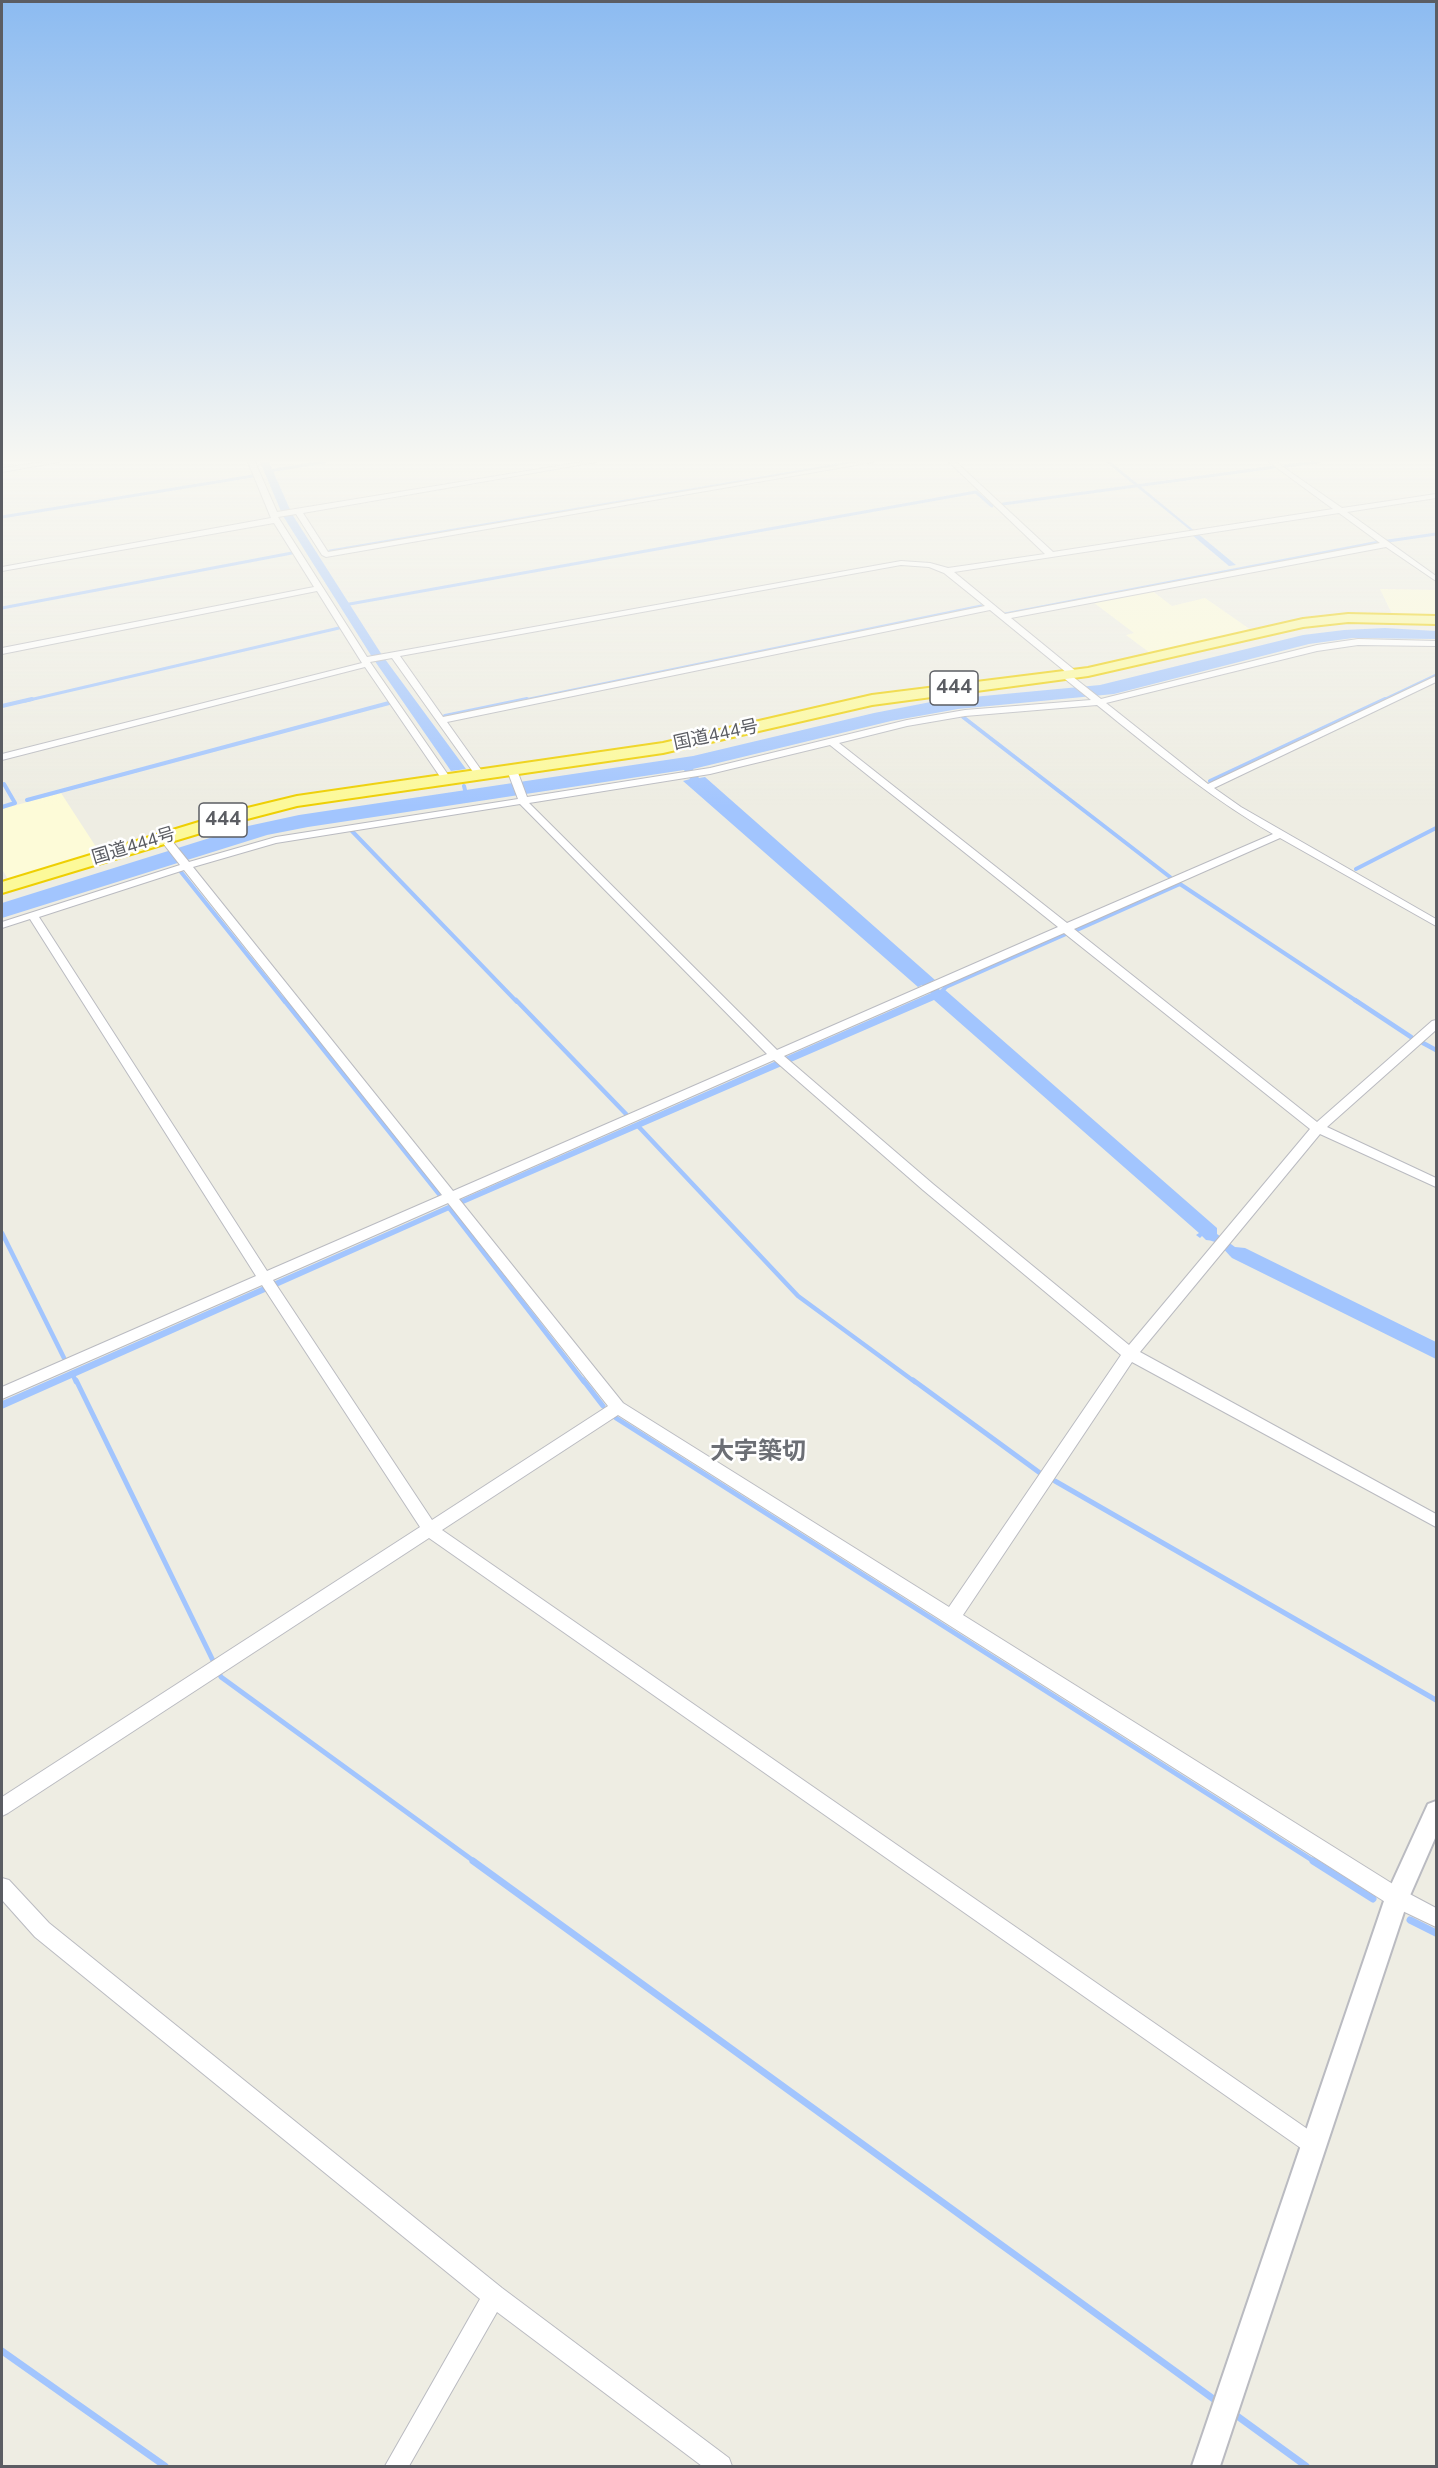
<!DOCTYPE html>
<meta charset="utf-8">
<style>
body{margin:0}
#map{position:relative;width:1438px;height:2468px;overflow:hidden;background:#eeede3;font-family:"Nunito Sans",sans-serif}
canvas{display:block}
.frame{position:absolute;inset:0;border:3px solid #5b5d63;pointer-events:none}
</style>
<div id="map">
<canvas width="1438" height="2468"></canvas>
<div class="frame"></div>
</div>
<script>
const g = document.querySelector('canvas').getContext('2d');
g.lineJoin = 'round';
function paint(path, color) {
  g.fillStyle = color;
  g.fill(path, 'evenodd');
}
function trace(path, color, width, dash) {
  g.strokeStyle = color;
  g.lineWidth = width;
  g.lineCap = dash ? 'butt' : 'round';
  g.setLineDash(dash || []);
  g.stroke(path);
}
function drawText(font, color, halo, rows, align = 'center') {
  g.font = font + ' "Nunito Sans","Noto Sans JP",sans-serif';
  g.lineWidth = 5;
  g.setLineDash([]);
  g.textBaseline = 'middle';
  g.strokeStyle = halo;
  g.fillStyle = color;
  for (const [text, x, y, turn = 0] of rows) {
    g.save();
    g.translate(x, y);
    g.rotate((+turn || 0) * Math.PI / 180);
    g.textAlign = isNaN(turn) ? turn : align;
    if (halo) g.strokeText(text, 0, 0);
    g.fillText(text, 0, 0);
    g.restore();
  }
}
const commercial = new Path2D(`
 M1380,589L1436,590V615L1392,614Z
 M1151,590L1172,606L1205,598L1251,630L1150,653L1126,635L1134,633L1093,602Z
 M61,793L100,853L9,881L2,869V809Z`);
const water = new Path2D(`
 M260,462H269L292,514L382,655L466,769L451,771L372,657L283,516Z
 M1106,462H1111L1236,565L1229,566L1192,535L1195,534Z
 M1385,628L1436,631V639L1353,638L1309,644L1114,694L958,709L891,721L693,769L699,778L705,777L935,980L931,982L940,990L944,989L1217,1228V1234L1235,1247L1245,1248L1436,1342V1359L1232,1258C1225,1251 1218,1240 1206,1240L1202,1236L1200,1238L1196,1235L1199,1233L934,1000L454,1208L2,1409V1401L931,993L922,985L918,987L683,781L690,779L684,770L308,827L267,835L2,918V903L248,826L299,815L693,756L874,713L941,700L1100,685L1303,635L1344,630Z`);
const streamFar4 = new Path2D(`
 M1285,466L1319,462
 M268,471L324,462
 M1003,504L1275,467
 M2,517L253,476
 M1388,541L1436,534
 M330,551L856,462
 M344,605L976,492L992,506
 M2,608L292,553
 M1005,614L1379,542
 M25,701L339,628
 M520,701L981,606
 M1381,701L1436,675`);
const streamFar3 = new Path2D(`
 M2,706L32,699
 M445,716L527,699
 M963,717L1170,877
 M1210,781L1385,699
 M464,786L465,790
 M27,800L389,703
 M2,807L15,803L4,784
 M350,829L517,1002
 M1356,869L1436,828
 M181,872L285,1002
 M1077,930L1180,884L1358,1002
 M941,992L946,987L1066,934`);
const streamFar2 = new Path2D(`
 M284,1000L439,1194
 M516,1000L626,1114
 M1355,1000L1411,1037
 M1423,1043L1436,1050
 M638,1126L798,1296L915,1382
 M450,1209L584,1382
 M2,1233L64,1358
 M72,1373L76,1382`);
const streamFar1 = new Path2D(`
 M76,1380L221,1677L475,1862
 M583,1380L603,1406
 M913,1380L1040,1473
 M616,1418L1315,1862
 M1055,1481L1436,1700`);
const stream = new Path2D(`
 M473,1861L1219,2403
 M1313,1861L1373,1899
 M1410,1920L1436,1933
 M2,2351L165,2466
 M1233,2413L1306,2466`);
const minor = new Path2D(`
 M44,462H59L2,472V468Z
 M248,462H255L277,512L582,462H596L303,513L328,552L859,462H873L326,557L322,555L296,514L278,517L367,657L901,561L930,563L948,568L1045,554L949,462H956L1053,552L1333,509L1269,462H1276L1342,508L1436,494V498L1347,512L1436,576V581L1386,547L1011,618L1077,672V676H1072L1101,699L1317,645L1358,639L1436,641V646L1358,645L1317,651L1106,703L1208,784L1436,676V682L1214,788L1241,807L1436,919V926L1280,838L1074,929L1317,1122L1432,1021L1436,1020V1030L1327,1127L1436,1178V1187L1320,1134L1140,1352L1436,1514V1527L1132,1362L963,1615L1404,1891L1436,1908V1927L1390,1905L618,1415L442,1530L1319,2137L1322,2144L1319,2151L1312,2154L1305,2151L429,1538L8,1813L2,1816V1797L420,1527L262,1285L2,1399V1387L256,1276L30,919L2,928V922L180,865L159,838L164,835L168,836L189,862L276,837L518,799L507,770L512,767L517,770L527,797L710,768L907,720L965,710L1091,700L1060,675L1067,673L990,610L447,722L484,774L479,777L476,776L392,658L370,662L451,779L446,782L443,781L365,667L2,760V754L362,663L317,591L2,654V648L314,587L274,523L2,571V567L271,518ZM1339,513L1380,543L1005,614L954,572ZM901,565L929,567L944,573L985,606L443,717L400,656ZM1097,705C1154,751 1209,797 1273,834L1067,923L839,743L907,726L965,716ZM830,745L1058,927L777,1050L529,803L710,774ZM520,804L767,1054L453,1191L193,867L276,843ZM184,870L442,1195L267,1271L39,917ZM1064,933L1310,1129L1129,1345L933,1184L784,1056ZM774,1060L923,1190L1121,1355L949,1607L623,1403L459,1199ZM448,1203L608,1406L432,1520L273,1280Z
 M2,1878L9,1880L49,1923L502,2288L729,2458L732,2466H702L497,2312L409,2466H385L480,2299L35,1937L2,1900Z`);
const tertiary = new Path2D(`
 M1436,1801V1836L1408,1900L1220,2466H1192L1385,1898L1428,1804Z`);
const trunk = new Path2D(`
 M1348,614L1436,616V624L1348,622L1303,627L1088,676L872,705L663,753L297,806L247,819L2,893V882L235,811L297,796L663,743L872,695L1088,668L1303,619Z`);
const farStreetnames = [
 ["国道444号",716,736,-12],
 ["国道444号",134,847,-17]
];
const shields = [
 [954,688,48],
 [223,820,48]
];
const shieldNames = [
 ["444",954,688],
 ["444",223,820]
];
const quarterNames = [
 ["大字築切",758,1453]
];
paint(commercial, '#fdfbd8');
paint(water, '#a2c5fe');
trace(streamFar4, '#a2c5fe', 3);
trace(streamFar3, '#a2c5fe', 4);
trace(streamFar2, '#a2c5fe', 4.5);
trace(streamFar1, '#a2c5fe', 5);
trace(stream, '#a2c5fe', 7);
trace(minor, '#babbc1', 2);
trace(tertiary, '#babbc1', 4);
trace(trunk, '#eecf02', 4);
paint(minor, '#fff');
paint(tertiary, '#fff');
paint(trunk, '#fcf999');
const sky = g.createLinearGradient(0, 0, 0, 807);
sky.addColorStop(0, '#8cbbf1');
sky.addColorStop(0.57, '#f7f7f2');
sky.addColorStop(1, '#f7f7f200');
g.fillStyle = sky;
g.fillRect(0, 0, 1438, 807);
drawText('18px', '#5b5d63', '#fff', farStreetnames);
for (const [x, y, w] of shields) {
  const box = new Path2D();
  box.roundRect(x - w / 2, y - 17, w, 34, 4.5);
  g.fillStyle = '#fff';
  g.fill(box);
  trace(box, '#5b5d63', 1.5);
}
drawText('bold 20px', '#5b5d63', null, shieldNames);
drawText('bold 24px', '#6c6f75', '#fff', quarterNames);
</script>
